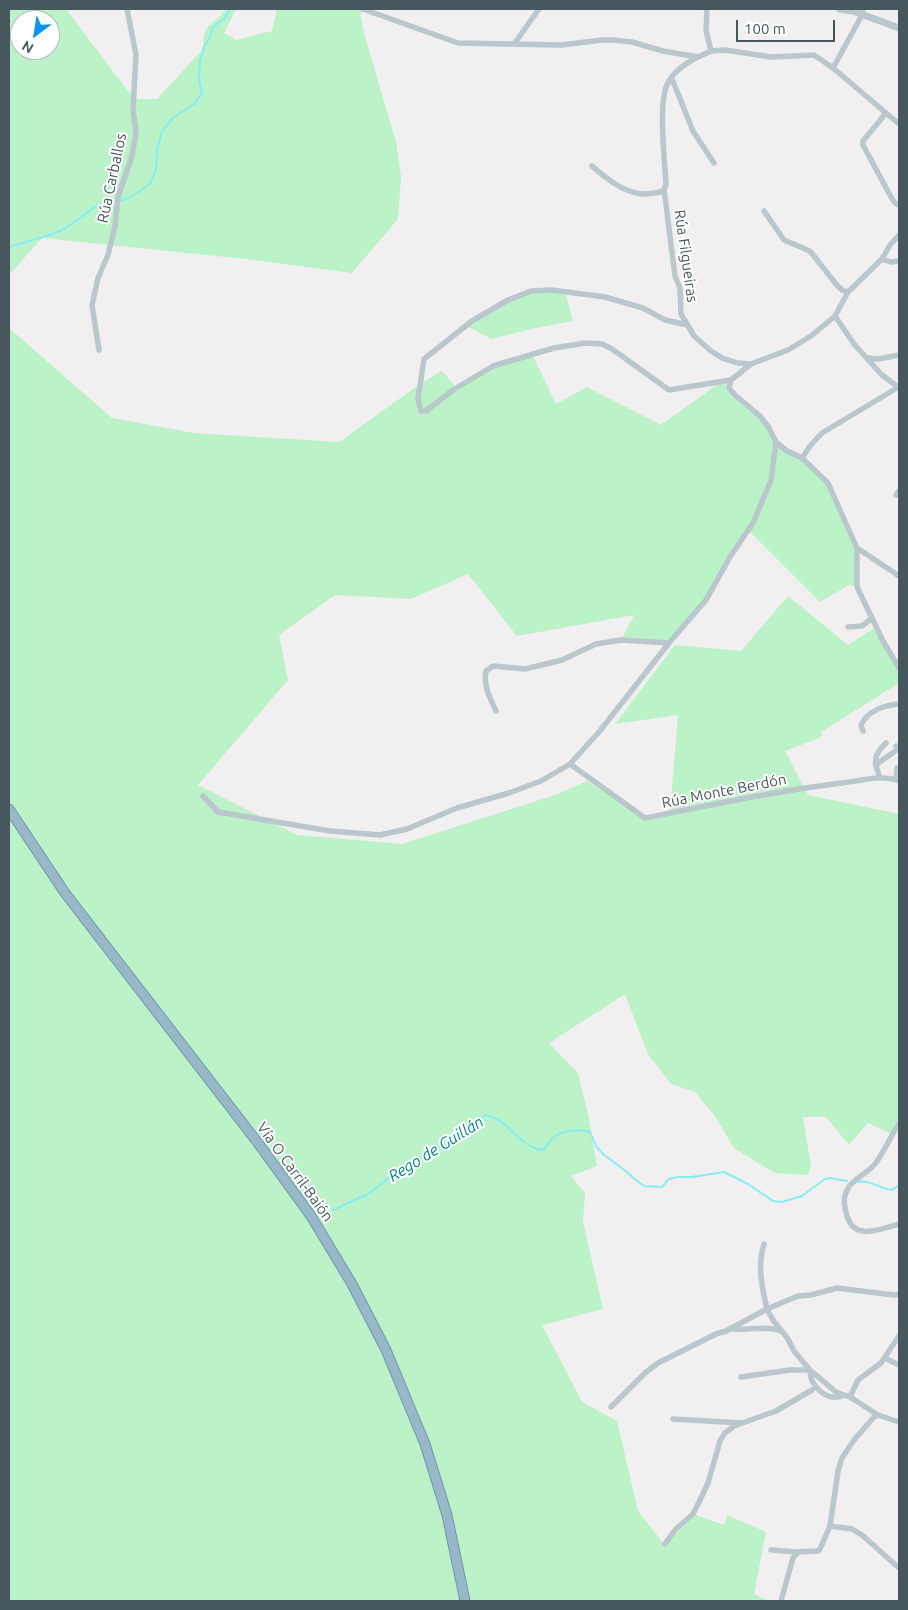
<!DOCTYPE html>
<meta charset="utf-8">
<style>
body{margin:0}
#map{position:relative;width:908px;height:1610px;overflow:hidden;background:#f2eff0;font-family:Ubuntu,sans-serif}
canvas{display:block}
.frame{position:absolute;inset:0;border:10px solid #46575e;pointer-events:none}
.north{position:absolute;left:10px;top:10px;width:50px;height:50px;box-sizing:border-box;background:#fff;border:1px solid #b5bcbf;border-radius:50%;rotate:211deg;font-size:14px;font-weight:700;line-height:20px;text-align:center;color:#46575e}
.north::after{content:'';display:block;margin:auto;width:18px;height:22px;background:#0c95ef;clip-path:polygon(50% 0,100% 100%,50% 72%,0 100%)}
.scale{position:absolute;left:736px;top:20px;width:99px;height:22px;box-sizing:border-box;border:2px solid #46575e;border-top:0;padding-left:6px;font-size:15px;line-height:18px;white-space:nowrap;color:#46575e;-webkit-text-stroke:4px #fff;paint-order:stroke}
</style>
<div id="map">
<canvas width="908" height="1610"></canvas>
<div class="frame"></div>
<div class="north">N</div>
<div class="scale">100 m</div>
</div>
<script>
const g = document.querySelector('canvas').getContext('2d');
g.lineJoin = 'round';
function paint(path, color) {
  g.fillStyle = color;
  g.fill(path, 'evenodd');
}
function trace(path, color, width, dash) {
  g.strokeStyle = color;
  g.lineWidth = width;
  g.lineCap = dash ? 'butt' : 'round';
  g.setLineDash(dash || []);
  g.stroke(path);
}
function drawText(font, color, halo, rows, align = 'center') {
  g.font = font + ' Ubuntu,sans-serif';
  g.lineWidth = 4;
  g.setLineDash([]);
  g.textBaseline = 'middle';
  g.strokeStyle = halo;
  g.fillStyle = color;
  for (const [text, x, y, turn = 0] of rows) {
    g.save();
    g.translate(x, y);
    g.rotate((+turn || 0) * Math.PI / 180);
    g.textAlign = isNaN(turn) ? turn : align;
    if (halo) g.strokeText(text, 0, 0);
    g.fillText(text, 0, 0);
    g.restore();
  }
}
const green = new Path2D(`
 M9,9H66L134,99H157L204,48C200,23 216,25 225,9H236L224,33L236,40L272,31L277,9H365L360,14L364,33L396,142L401,177L398,219L352,273L246,259L42,238L9,275ZM20,20H50V50H20Z
 M544,290L565,291L573,321L536,328L491,339L469,327C477,308 525,296 544,290Z
 M9,328L112,418L194,433L339,442L420,384L442,371L457,388L493,366L533,356L556,404L587,387L661,425L722,381L760,416L776,442L802,458L828,483L857,548V587L849,585L820,602L748,530L706,600L669,643L621,640L634,615L517,636L468,574L411,599L335,595L279,635L288,680L198,785L297,835L402,844L555,795L587,781L645,818L670,813L678,715L615,724L675,645L741,651L788,596L848,645L876,627L899,668V683L821,732L822,737L785,751L808,795L899,814V1126L892,1134L868,1123L849,1145L826,1117H803L811,1166L808,1175L775,1173L734,1148L715,1116L695,1092L671,1084L648,1054L625,994L549,1043L578,1073L588,1114L597,1166L571,1176L585,1193L583,1222L603,1309L542,1325L582,1402L617,1421L638,1511L673,1555L665,1544L696,1515L724,1525L727,1515L766,1532L754,1594L769,1601H9Z`);
const stream = new Path2D(`
 M121,201L131,197L150,184L156,170L157,150L162,131L173,118L194,104L202,93L199,80L200,61L204,47L210,37L213,27L224,19L230,9
 M9,247C27,241 45,238 62,230C78,221 93,208 108,198
 M858,1182C869,1179 880,1189 892,1190L899,1185
 M333,1210L370,1193L402,1167L425,1155L485,1115C509,1119 520,1148 543,1150C547,1146 550,1140 554,1137C563,1130 580,1129 590,1132L596,1146L603,1154L627,1172L636,1180L644,1186L662,1187L669,1179L678,1177H692L724,1172L748,1184L773,1201L782,1202L802,1196L825,1179L830,1178L847,1181`);
const minor = new Path2D(`
 M363,9L458,43L562,45L602,40H614L632,42L663,51L698,57L711,51L725,50L771,57L814,55L833,68L899,124
 M707,9L706,30L711,51
 M514,44L539,9
 M698,57C686,63 672,73 667,85C658,104 665,163 666,185L664,189L675,276L680,288L681,314L694,336L711,351L722,358L738,363L751,364L788,350L811,336L835,316L848,292L882,259L890,245L899,235
 M833,68L862,15L863,9
 M672,79L693,131L714,163
 M886,113L863,141V145L891,197L896,204L899,205
 M592,166C606,178 621,191 641,194C647,194 655,193 661,192L664,189
 M764,211L784,240L810,251L836,284L842,290L848,292
 M882,259L891,262L899,261
 M835,316L854,344L881,374L899,388
 M687,325L665,320L643,308L605,297L552,290L531,291L508,300L472,321L424,359L418,399L421,411H426L453,390L493,366L554,348L585,343L602,344L612,349L669,390L731,380
 M99,350L92,305L98,278L108,255L115,226L118,197L132,156L136,132L133,110L136,55L127,9
 M868,358L878,359L899,355
 M751,364L731,380L729,388L735,395L760,416L769,428L776,442L787,451L802,458L828,483L857,548L899,576
 M802,458L810,446L822,433L897,388
 M896,495L899,491
 M857,548V587L883,641L899,668
 M848,627L862,626L872,618
 M496,711C490,698 483,685 486,671L493,666L525,669L562,660L596,644L621,640L669,643
 M863,731L861,725C867,711 885,705 899,704
 M570,764L645,818C711,805 776,791 842,783C860,781 882,774 899,781
 M876,766C874,756 879,750 886,743
 M880,778L876,766C882,758 891,756 897,749L896,746
 M896,780L897,768
 M203,796L218,812L330,831L380,835L407,829L457,808L509,793L541,781L570,764L599,732L669,643L706,600L730,557L753,523L771,480L776,442
 M899,1124C890,1137 884,1152 875,1164C867,1174 852,1179 847,1190C843,1198 844,1204 846,1212C852,1242 878,1230 899,1224
 M764,1244C757,1266 762,1288 767,1309L798,1296L811,1295L837,1288L894,1295L899,1294
 M731,1329C748,1331 764,1325 781,1331
 M885,1358L899,1365
 M741,1377L790,1370H810
 M844,1395C828,1403 810,1387 810,1370L836,1392L850,1397L878,1415L899,1422
 M850,1397L858,1380L881,1363L899,1336
 M611,1407L645,1373L658,1363L716,1334L726,1331L767,1309L773,1320L788,1339L794,1351L810,1370
 M673,1419L742,1423
 M830,1526L852,1529L862,1535L899,1568
 M665,1544L675,1530L693,1514L700,1500L708,1483L720,1441L725,1433L734,1426L776,1411L812,1390
 M771,1550L798,1552
 M781,1601L793,1558L798,1552L818,1551L820,1549L830,1526L838,1471L842,1458L854,1440L874,1417L878,1415`);
const tertiary = new Path2D(`
 M839,9L853,11L899,28`);
const trunk = new Path2D(`
 M9,809L65,893L258,1143L311,1216L352,1284L386,1350L425,1444L447,1515L465,1601`);
const streetNames = [
 ["Rúa Carballos",112,178,-78],
 ["Rúa Filgueiras",686,256,82],
 ["Rúa Monte Berdón",724,791,-11],
 ["Vía O Carril-Baión",295,1172,54]
];
const waterNames = [
 ["Rego de Guillán",436,1149,-32]
];
paint(green, '#bbf2c7');
trace(stream, '#84eef3', 2);
trace(trunk, '#6e97ae', 11);
trace(minor, '#bac7cd', 5.5);
trace(tertiary, '#bac7cd', 7);
trace(trunk, '#98b8c9', 9);
drawText('15px', '#46575e', '#fff', streetNames);
drawText('italic 16px', '#067f84', '#fff', waterNames);
</script>
